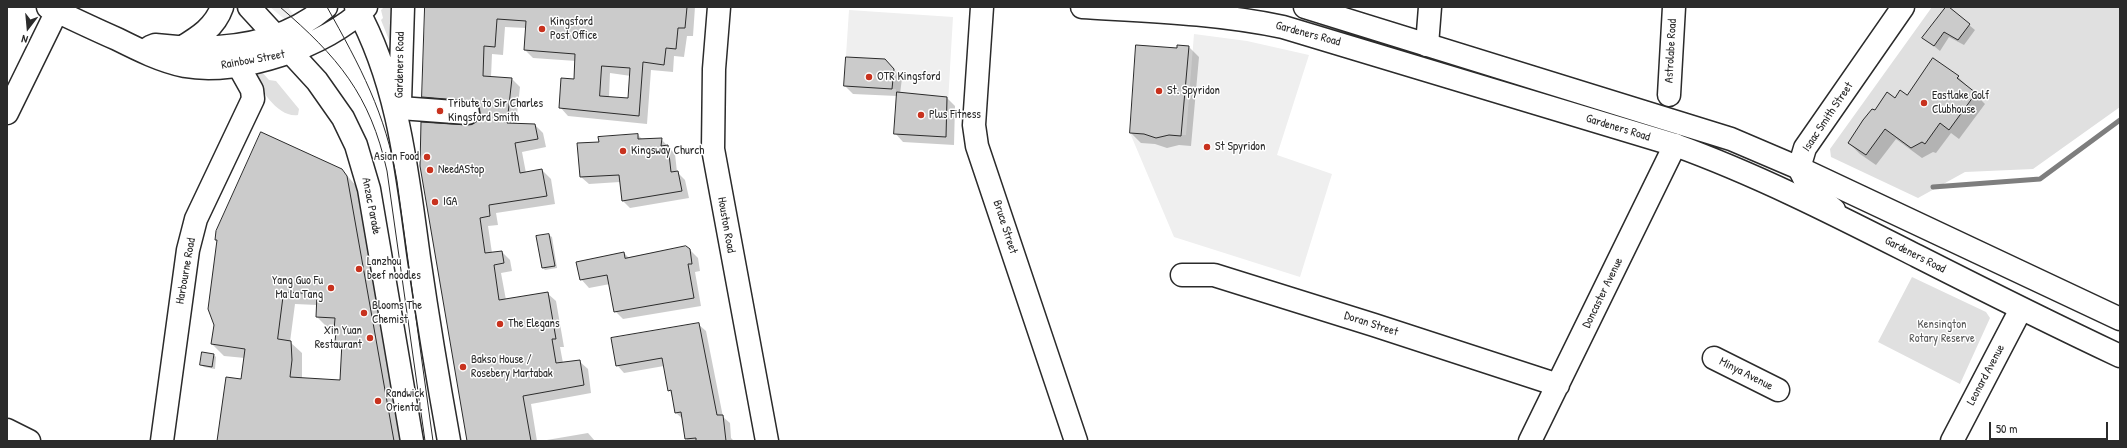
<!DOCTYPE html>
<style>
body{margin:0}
#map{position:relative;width:2127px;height:448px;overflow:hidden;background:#fff;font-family:"Patrick Hand",sans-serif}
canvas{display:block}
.frame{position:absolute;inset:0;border:8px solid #2b2b2b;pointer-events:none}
.north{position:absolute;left:8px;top:8px;width:40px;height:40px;-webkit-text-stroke:3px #fff;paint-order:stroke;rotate:196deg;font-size:11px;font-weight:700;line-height:16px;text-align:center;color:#2b2b2b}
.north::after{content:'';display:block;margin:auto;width:14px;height:18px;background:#2b2b2b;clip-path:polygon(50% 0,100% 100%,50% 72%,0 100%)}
.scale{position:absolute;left:1989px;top:422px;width:119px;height:18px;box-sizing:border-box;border:2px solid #2b2b2b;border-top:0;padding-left:5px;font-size:12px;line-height:14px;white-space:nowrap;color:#2b2b2b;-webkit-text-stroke:3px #fff;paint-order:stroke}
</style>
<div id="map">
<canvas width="2127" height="448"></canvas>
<div class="frame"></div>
<div class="north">N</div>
<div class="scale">50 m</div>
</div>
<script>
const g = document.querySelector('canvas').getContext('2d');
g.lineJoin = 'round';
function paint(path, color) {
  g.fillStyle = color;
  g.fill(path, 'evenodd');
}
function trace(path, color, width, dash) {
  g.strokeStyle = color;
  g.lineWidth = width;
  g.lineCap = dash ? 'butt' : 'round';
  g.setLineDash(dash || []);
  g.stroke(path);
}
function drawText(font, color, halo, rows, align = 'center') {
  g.font = font + ' "Patrick Hand",sans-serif';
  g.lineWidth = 3;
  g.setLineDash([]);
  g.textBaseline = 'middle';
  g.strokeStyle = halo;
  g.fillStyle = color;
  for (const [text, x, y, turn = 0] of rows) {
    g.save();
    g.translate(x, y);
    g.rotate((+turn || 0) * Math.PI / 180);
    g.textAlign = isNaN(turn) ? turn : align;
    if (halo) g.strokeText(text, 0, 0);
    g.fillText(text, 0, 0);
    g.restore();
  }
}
const built = new Path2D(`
 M270,7H288L295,17L289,23Z
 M849,10L953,17L946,137L894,134L896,89L844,86Z
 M1194,34L1247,41L1309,55L1277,155L1332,174L1300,277L1174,237L1130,133L1148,134L1156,138L1164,135L1167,137L1169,135H1186Z`);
const green = new Path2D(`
 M384,7H393L392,41L389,40L381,20L383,18L381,10Z
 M1932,7H2120V107L2033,169L1965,172L1918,198L1831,157L1830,149Z
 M262,72L269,80L276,81L299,109L298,115C278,118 260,89 254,74Z
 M1912,277L1986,312L1990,318L1960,384L1878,342Z`);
const shadow = new Path2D(`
 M426,7H695L693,36H687L684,57L674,56L673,72L651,70L647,124L568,116L560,107L574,80L576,61L533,58L525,50L526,28L505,27L503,55L492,54L491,77L512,79L520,87L516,124L535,125L543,133L546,147L522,152L526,173L542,170L551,179L555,204L496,213L498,225L488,226L492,253L502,252L510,260L512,271L501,273L506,300L547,293L556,301L564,347H560L563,363L579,361L588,369L591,393L531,404L537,441H468V126L479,121L481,114L479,109L432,105L423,97ZM610,73L631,76L629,99L609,97Z
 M1947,7L1975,30L1964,45L1949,37L1940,51L1924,38Z
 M1136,46L1178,49L1189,47L1199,57L1191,146L1179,145L1167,148L1155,144L1141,143L1131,133Z
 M1933,59L1958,77L1985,104L1959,139L1951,133L1936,153L1933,152L1922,158L1896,139L1876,165L1860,154L1849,143L1875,111L1895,99L1908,96Z
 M884,60L902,78L900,94L947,98L955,106L954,145L903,142L895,133L897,96L853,94L845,86Z
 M638,135L643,140L661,139L675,154L677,172L685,180L689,198L630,208L623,201L620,182L589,184L581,177L600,143Z
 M342,170L359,189L403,441H218L242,380L245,358L224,356L212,344L215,325L218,241L216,240ZM295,304L317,305V317L328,328L335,329L337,333V342L343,348L341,381L302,379V353L290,342Z
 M549,235L552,237L557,268L545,270L543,268Z
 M690,250L698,258L700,271L695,272L701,306L623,319L615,311L610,284L589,288L581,279L624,253L629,258Z
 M698,324L706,331L723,417L730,423L731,438L734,441H687L684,420L676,413L664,366L624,373L617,365Z
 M214,355L216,357L215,369L204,367L201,365Z
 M588,433L595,441H541Z`);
const stream = new Path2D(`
 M1933,187L2040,179L2120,120`);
const building = new Path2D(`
 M425,7H687L685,28H678L676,49L666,48L664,65L643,62L639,116L559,108L561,78L574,79L575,54L524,50L526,21L497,19L495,47L484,46L483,76L512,78L507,123L535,124L538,139L515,143L520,173L542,169L547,196L489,205L490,216L480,218L485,253L502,251L504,263L494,265L499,300L548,292L556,339H552L556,363L580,360L584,385L523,396L531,441H467L420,166L421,122L467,125L478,120L480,114L479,107L469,101L422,97ZM602,66L630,68L628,98L600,96Z
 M1946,7H1949L1970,24L1958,40L1944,32L1934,46L1922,38Z
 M1136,45L1177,48V45L1189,46L1181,136L1169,135L1156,138L1144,134L1130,133Z
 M846,57L885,59L894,69L892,89L844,86Z
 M1933,58L1959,76L1957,78L1976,93L1949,130L1940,123L1925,144L1922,142L1911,148L1885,129L1866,155L1848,143L1863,120L1872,109L1875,110L1887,92L1895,98L1900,90L1907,95Z
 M897,92L947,97L946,137L894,134Z
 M261,132L342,169L347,176L394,441H217L226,377L241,379L245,349L211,344L214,325L208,309L217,240H215L216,231ZM284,292L317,294L316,317L335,318L334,331H336L335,342H342L340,380L290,377L292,360L291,341L278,339Z
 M638,134V139L662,138L661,146L668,145L671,172L678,171L682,191L622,201L619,175L580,177L577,143L599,142L598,137Z
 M549,234L555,266L542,268L536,236Z
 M686,246L690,249L692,264H688L694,298L614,312L607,275L580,280L576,262L624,252L625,258Z
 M699,323L717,415H723L726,441H696V438L685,439L681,412L675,413L671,390L668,391L662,358L616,366L611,338Z
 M202,352L214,354L212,367L200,365Z`);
const minor = new Path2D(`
 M719,7L714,69L713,149L767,441
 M982,7L974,125L977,146L1076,441
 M1427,45L1430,7
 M1669,95L1674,7
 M400,108L468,113
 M7,113L57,11
 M1834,210L1810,190L1799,168L1805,148L1903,7
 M1182,275H1214L1374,325L1558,385
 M1714,358L1778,390
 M7,430L29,441
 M162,441L188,250L196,219L253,99L252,90L238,65
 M1530,441L1675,145
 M1952,441L2021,309`);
const major = new Path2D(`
 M48,7C71,18 94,29 117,39C139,50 161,61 185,66C240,76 327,46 366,7
 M249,7L317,81L343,118L356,145L369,189L412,441
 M356,7C399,85 407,172 419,258C428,320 438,380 449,441
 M1082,7C1149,11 1217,13 1283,27L1675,145C1758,175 1838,216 1917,256C1984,290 2052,324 2120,356
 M1305,7L1731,139L1799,168L2120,319
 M150,47L155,45C215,52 279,48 326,7
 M181,48C199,37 215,27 222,7
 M400,102L403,7`);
const tram = new Path2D(`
 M280,7C338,57 370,94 387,171L425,441
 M327,7C360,66 386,114 397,181L433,441`);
const markers = [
 [542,29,4,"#c8321e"],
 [869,77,4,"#c8321e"],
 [1159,91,4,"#c8321e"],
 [1924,103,4,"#c8321e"],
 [440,111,4,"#c8321e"],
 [921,115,4,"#c8321e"],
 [1207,147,4,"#c8321e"],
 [623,151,4,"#c8321e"],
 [427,157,4,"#c8321e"],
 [430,170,4,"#c8321e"],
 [435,202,4,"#c8321e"],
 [359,269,4,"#c8321e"],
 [331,288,4,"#c8321e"],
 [364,313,4,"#c8321e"],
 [500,324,4,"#c8321e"],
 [370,338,4,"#c8321e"],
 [463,367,4,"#c8321e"],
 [378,401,4,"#c8321e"]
];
const poiNames = [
 ["Kingsford",550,22],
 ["Post Office",550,36],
 ["OTR Kingsford",877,77],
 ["St. Spyridon",1167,91],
 ["Eastlake Golf",1932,96],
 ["Clubhouse",1932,110],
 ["Tribute to Sir Charles",448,104],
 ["Kingsford Smith",448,118],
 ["Plus Fitness",929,115],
 ["St Spyridon",1215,147],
 ["Kingsway Church",631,151],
 ["Asian Food",419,157,"right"],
 ["NeedAStop",438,170],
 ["IGA",443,202],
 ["Lanzhou",367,262],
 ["beef noodles",367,276],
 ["Yang Guo Fu",323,281,"right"],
 ["Ma La Tang",323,295,"right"],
 ["Blooms The",372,306],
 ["Chemist",372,320],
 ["The Elegans",508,324],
 ["Xin Yuan",362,331,"right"],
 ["Restaurant",362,345,"right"],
 ["Bakso House /",471,360],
 ["Rosebery Martabak",471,374],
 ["Randwick",386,394],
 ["Oriental",386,408]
];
const streetNames = [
 ["Gardeners Road",1308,34,15],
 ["Astrolabe Road",1671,51,-87],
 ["Rainbow Street",253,60,-10],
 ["Gardeners Road",400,65,-89],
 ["Isaac Smith Street",1828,117,-56],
 ["Gardeners Road",1618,128,17],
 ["Anzac Parade",371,206,79],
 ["Houston Road",726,225,80],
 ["Bruce Street",1005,227,72],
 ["Gardeners Road",1915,255,27],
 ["Harbourne Road",186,271,-80],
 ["Doncaster Avenue",1603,293,-64],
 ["Doran Street",1371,324,18],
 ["Minya Avenue",1746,374,27],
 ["Leonard Avenue",1986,375,-62]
];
const parkNames = [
 ["Kensington",1942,325],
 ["Rotary Reserve",1942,339]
];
paint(built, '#efefef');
paint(green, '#e0e0e0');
paint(shadow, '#0003');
trace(stream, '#7e7e7e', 5);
paint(building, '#cbcbcb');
trace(building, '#2b2b2b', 1);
trace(minor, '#2b2b2b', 25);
trace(major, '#2b2b2b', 25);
trace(minor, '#fff', 22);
trace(major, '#fff', 22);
trace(tram, '#2b2b2b', 1);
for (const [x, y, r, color] of markers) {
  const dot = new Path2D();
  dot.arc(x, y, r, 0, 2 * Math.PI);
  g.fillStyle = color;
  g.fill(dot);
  trace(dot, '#fff', 1.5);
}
drawText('12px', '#2b2b2b', '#fff', poiNames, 'left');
drawText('12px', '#2b2b2b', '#fff', streetNames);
drawText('12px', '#585858', '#fff', parkNames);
</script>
